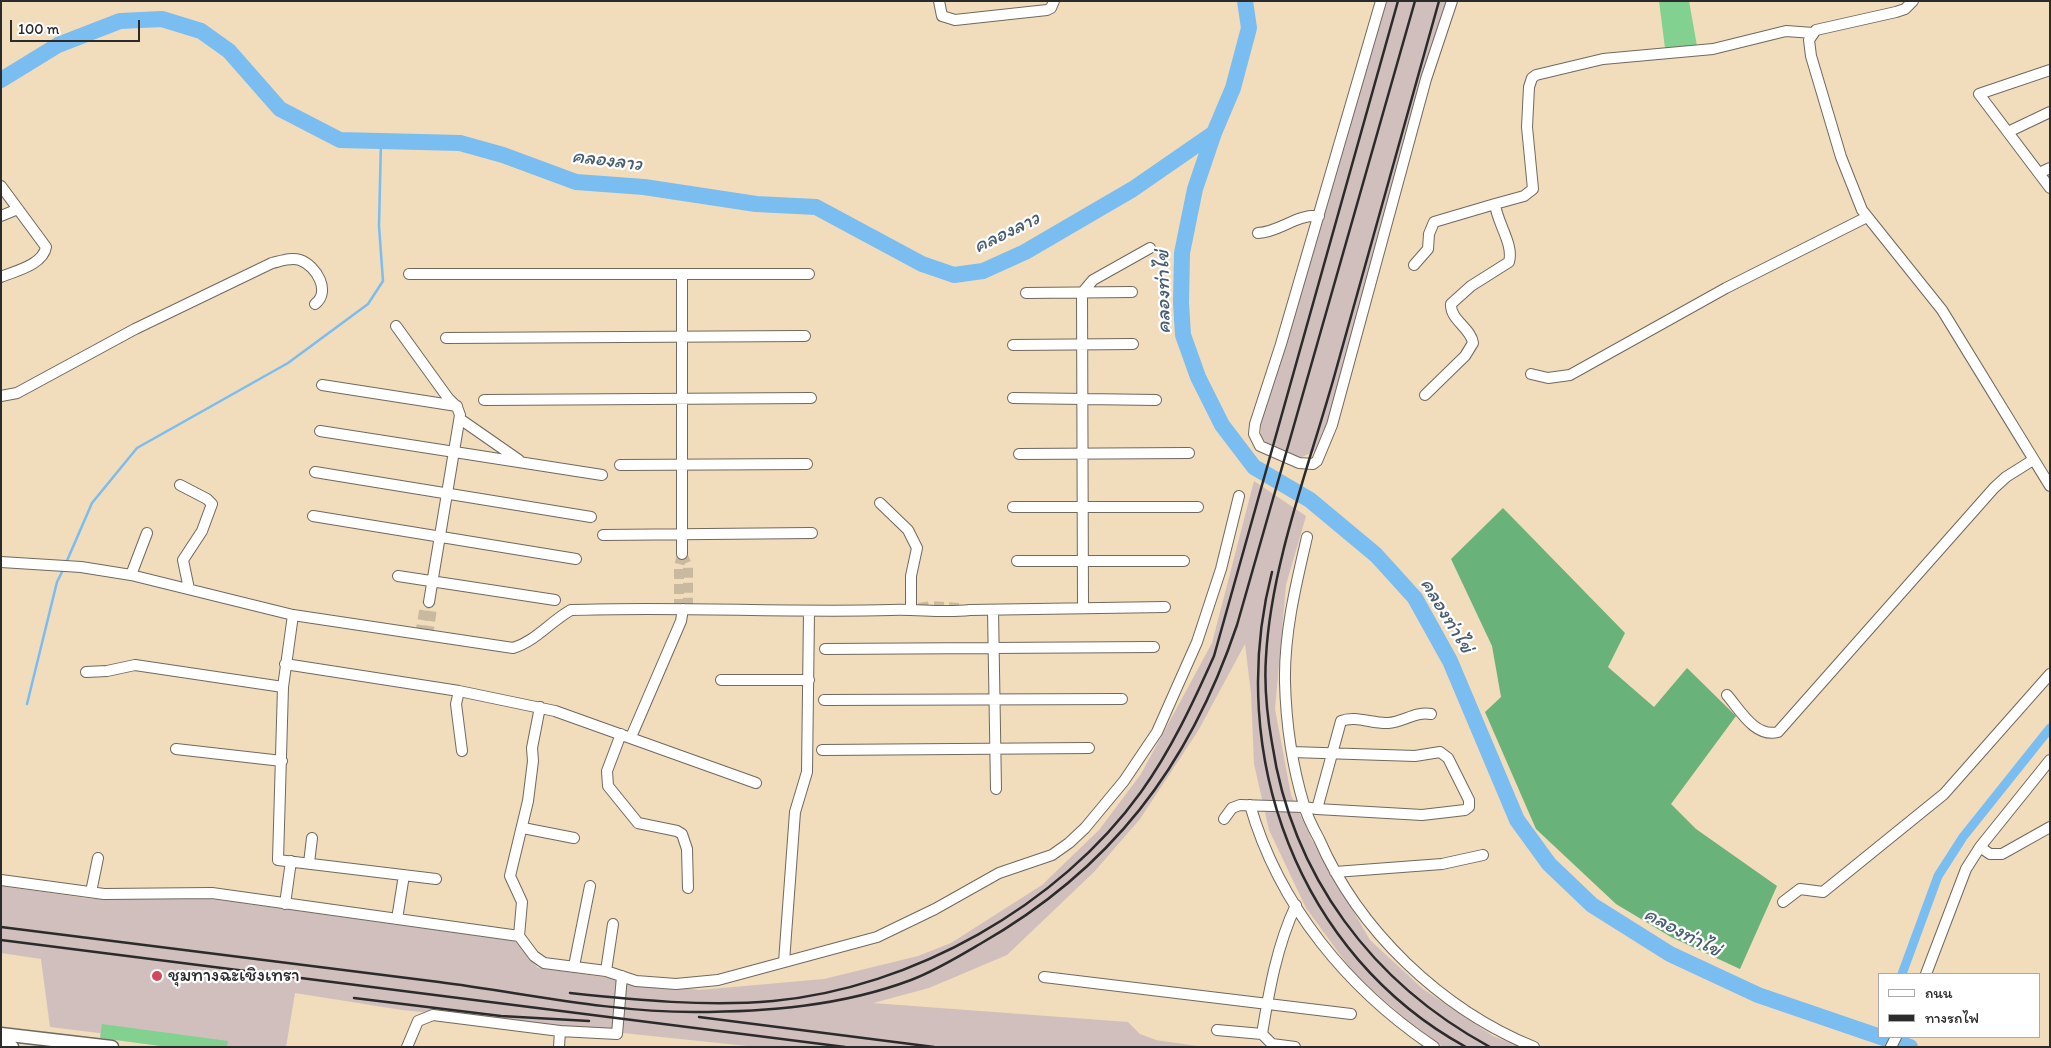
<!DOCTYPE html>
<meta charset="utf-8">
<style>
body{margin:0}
#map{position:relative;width:2051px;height:1048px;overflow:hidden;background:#f1dcbc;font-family:Itim,"Playpen Sans Thai",sans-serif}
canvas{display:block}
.frame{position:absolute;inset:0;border:2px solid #2b2b2b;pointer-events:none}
.legend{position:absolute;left:1878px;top:973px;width:162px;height:65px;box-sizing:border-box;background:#fff;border:1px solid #aaa;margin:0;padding:6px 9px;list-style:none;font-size:15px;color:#2b2b2b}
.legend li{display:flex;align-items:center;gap:10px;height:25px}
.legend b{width:25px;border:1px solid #aaa}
.scale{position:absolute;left:10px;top:20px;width:130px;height:22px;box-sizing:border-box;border:2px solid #2b2b2b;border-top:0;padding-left:6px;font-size:15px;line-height:18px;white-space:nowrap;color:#2b2b2b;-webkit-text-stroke:4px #fff;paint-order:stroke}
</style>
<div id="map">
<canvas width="2051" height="1048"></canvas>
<div class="frame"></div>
<ul class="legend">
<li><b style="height:6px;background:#fff"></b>ถนน</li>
<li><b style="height:6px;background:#2b2b2b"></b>ทางรถไฟ</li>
</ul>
<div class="scale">100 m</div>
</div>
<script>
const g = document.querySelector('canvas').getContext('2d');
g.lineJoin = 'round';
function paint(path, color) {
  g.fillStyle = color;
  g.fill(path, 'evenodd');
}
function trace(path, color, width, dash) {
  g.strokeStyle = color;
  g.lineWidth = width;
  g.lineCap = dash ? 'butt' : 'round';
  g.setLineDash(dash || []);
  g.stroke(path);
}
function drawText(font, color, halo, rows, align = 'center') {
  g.font = font + ' Itim,"Playpen Sans Thai",sans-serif';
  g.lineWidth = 4.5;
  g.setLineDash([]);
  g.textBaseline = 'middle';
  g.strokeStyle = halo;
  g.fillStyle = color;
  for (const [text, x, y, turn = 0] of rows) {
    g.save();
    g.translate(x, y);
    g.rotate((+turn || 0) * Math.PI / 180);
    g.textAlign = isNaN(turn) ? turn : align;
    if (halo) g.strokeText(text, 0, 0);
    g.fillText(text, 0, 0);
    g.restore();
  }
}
const industrial = new Path2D(`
 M1387,1H1446L1323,441L1319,449L1300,458L1293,457L1266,443L1261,436V419Z
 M1254,481L1306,516L1286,585L1275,709L1291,795L1312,840L1370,940L1423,989L1493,1036L1521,1047H1443L1416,1028L1355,975L1306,908L1269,830L1254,764L1251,693L1245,644L1198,731L1140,819L1094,872L1007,955L929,988L873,1003L1128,1022L1140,1034L1156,1040L1204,1047H757L402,1010L295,993L286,1047H212L50,1027L41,959L1,953V886L93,899L197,897L515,941L538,968L699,990L824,979L918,956L951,943L1042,885L1099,830L1141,774L1212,643Z`);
const green = new Path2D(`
 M1659,1H1689L1697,46L1665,48Z
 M102,1024L228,1041L227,1047H168L100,1038Z`);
const forest = new Path2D(`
 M1503,508L1625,633L1608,667L1654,707L1687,668L1736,716L1671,804L1696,829L1777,886L1740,969L1671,937L1616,904L1536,829L1485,712L1501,697L1492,646L1451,559Z`);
const stream = new Path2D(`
 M66,563L92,503L137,448L288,363L368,304L383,281L379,226L381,141
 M27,704L57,582L64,568`);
const canal = new Path2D(`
 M1902,974L1938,876L1963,837L2050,728`);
const river = new Path2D(`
 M1245,1L1249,28L1233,88L1214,133L1195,189L1182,253L1181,303L1183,335L1198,377L1222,425L1254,467L1310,500L1376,555L1415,598L1450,661L1517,820L1549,864L1592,905L1670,954L1758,995L1910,1047
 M1,80L58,45L120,21L162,19L201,31L229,51L280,109L340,140L460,143L503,155L576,182L644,187L756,204L816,207L922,264L954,275L983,271L1025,252L1133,189L1214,133`);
const minorTunnel = new Path2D(`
 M682,554L688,567V609
 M919,608L931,606L959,608
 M679,609V567L682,554
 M420,635L425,606L429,602L432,608L428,636`);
const minor = new Path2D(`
 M939,1L942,16L955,20L1047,10L1051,8L1054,1
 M1381,1L1281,344L1255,424L1254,434L1260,446L1299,463L1313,464L1317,461L1332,425L1426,79L1452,1
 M1913,1L1905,9L1896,12L1816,30L1809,40L1811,56L1841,157L1862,210L1942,310L2050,486
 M2050,70L1979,94L2050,188
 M2008,132L2050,112
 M2039,173L2050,168
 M1,186L46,247C43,265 15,271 1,277
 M1,216L18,209
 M1258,233C1280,232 1296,214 1319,216
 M1414,265L1428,249L1429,234L1434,222L1495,204
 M409,274H809
 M1026,293L1132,292
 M396,326L448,398L457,407L460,415L429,602
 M446,338L805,336
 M1013,345L1133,344
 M1531,374L1548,378L1570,375L1726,288L1867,217
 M322,385L457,406
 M1425,395L1465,356L1473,343C1471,328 1450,320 1451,304L1471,286L1509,262C1514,244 1497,223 1495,204L1524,196L1533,189L1527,127L1529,87L1532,78L1536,75L1603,59L1713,49L1786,31L1813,33
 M1,396L17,393L135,329L272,263C281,261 291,257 300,260C317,266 331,292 315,304
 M1013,398L1156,400
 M484,400L811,398
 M460,419L519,460
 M320,431L602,475
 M1019,454L1189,453
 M620,465L807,464
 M315,472L591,517
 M180,485L207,499L212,504L202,531L183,560L189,589
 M880,503L908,530L917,548L911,576V610
 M1013,507H1198
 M313,516L576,559
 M603,535L812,533
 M1307,537C1296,584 1284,633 1285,682C1286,723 1292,765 1304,805C1307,817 1313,828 1319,839C1359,931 1441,1009 1534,1047
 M682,554V274
 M1017,561H1184
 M1,562L81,567L131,575L293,615L513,648C536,641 551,621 571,610C678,606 784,613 891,610C918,609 943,613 970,610L1165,607
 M131,575L147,533
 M398,576L555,600
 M1083,608L1082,293L1093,280L1150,248
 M993,610L996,789
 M293,615L283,687L278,860L436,879
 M825,649L1154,647
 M285,664L459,691L555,711L756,783
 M86,672L107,671L135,665L283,687
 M721,680H809
 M459,691L456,704L462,751
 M1727,695C1740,710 1755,738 1778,732L1994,488L2006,477L2033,460
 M824,700L1122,699
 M621,734L607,771L608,786L638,823L677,831L682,834L687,849L688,888
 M631,737L681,621L683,609
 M176,749L282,761
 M822,750L1089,748
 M1250,805C1279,906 1348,989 1434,1047
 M1317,809L1341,721C1355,715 1373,724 1388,723C1404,722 1415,711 1431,714
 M1224,819L1232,808L1240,805L1304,807L1317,809L1422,815L1465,810L1469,807V800L1448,758L1440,752L1415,756L1292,752
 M523,828L574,838
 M1980,847L1990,854H2002L2050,827
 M309,863L312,838
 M1335,872L1442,864L1483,855
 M1,880L104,894L212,893L519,936L534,956L544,963L606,971L636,981L676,984L718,980L877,937L935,909L999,873L1052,855L1069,843L1085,828L1124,781L1157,732L1197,642L1221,569L1239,496
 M91,892L98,858
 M1783,902L1800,889L1823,892L1944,794L2050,674
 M285,904L291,861
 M397,919L404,875
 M519,936L522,902L510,876L528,801L533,761L532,748L540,707
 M784,962L795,812L807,772L809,612
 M574,966L590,886
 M606,971L613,924
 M1926,974L1966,869L1980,847L2050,760
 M1044,977L1351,1014
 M1217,1030L1262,1034
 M407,1047L418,1021L433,1015L560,1031
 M559,1047L560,1031L617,1034L622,976
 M1295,1047L1272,1044L1262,1034C1269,991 1277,945 1296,905
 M1891,1047L1896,1037`);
const major = new Path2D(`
 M1,1034L112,1047
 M1,1045L12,1047`);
const rail = new Path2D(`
 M1439,1C1405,124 1370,247 1336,370C1311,461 1271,563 1266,657C1264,686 1267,715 1272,743C1292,876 1372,983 1490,1047
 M1272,572C1225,754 1298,955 1466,1047
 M1,927C147,945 293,964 439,982C524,993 608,1012 694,1012C766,1012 842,1006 911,980C935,971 958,957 980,944C1111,869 1189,767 1237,625L1415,1
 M1,940L845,1047
 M570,993C637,1000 706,1007 773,1001C912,988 1059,906 1141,792C1171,750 1193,703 1214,656L1398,1
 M354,998L501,1016L589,1021
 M699,1017L934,1047`);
const markers = [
 [157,976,6,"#d1495b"]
];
const poiNames = [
 ["ชุมทางฉะเชิงเทรา",168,976]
];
const waterNames = [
 ["คลองลาว",607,161,7],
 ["คลองลาว",1007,233,-26],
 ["คลองท่าไข่",1164,292,-91],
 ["คลองท่าไข่",1446,616,59],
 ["คลองท่าไข่",1682,933,28]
];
paint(industrial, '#d1bfbd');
paint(green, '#82d190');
paint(forest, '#69b37a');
trace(stream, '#7abdf0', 2.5);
trace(canal, '#7abdf0', 9);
trace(river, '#7abdf0', 16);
trace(minorTunnel, '#c9b99f', 10, [10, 5]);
trace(minor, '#70695e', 12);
trace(major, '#70695e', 15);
trace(minor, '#fff', 10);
trace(major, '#fff', 12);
trace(rail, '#2b2b2b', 2.5);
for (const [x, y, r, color] of markers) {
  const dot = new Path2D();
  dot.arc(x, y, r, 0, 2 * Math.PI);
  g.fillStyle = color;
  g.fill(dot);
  trace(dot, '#fff', 2);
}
drawText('19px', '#2b2b2b', '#fff', poiNames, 'left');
drawText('italic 20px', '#475e70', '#fff', waterNames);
</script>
